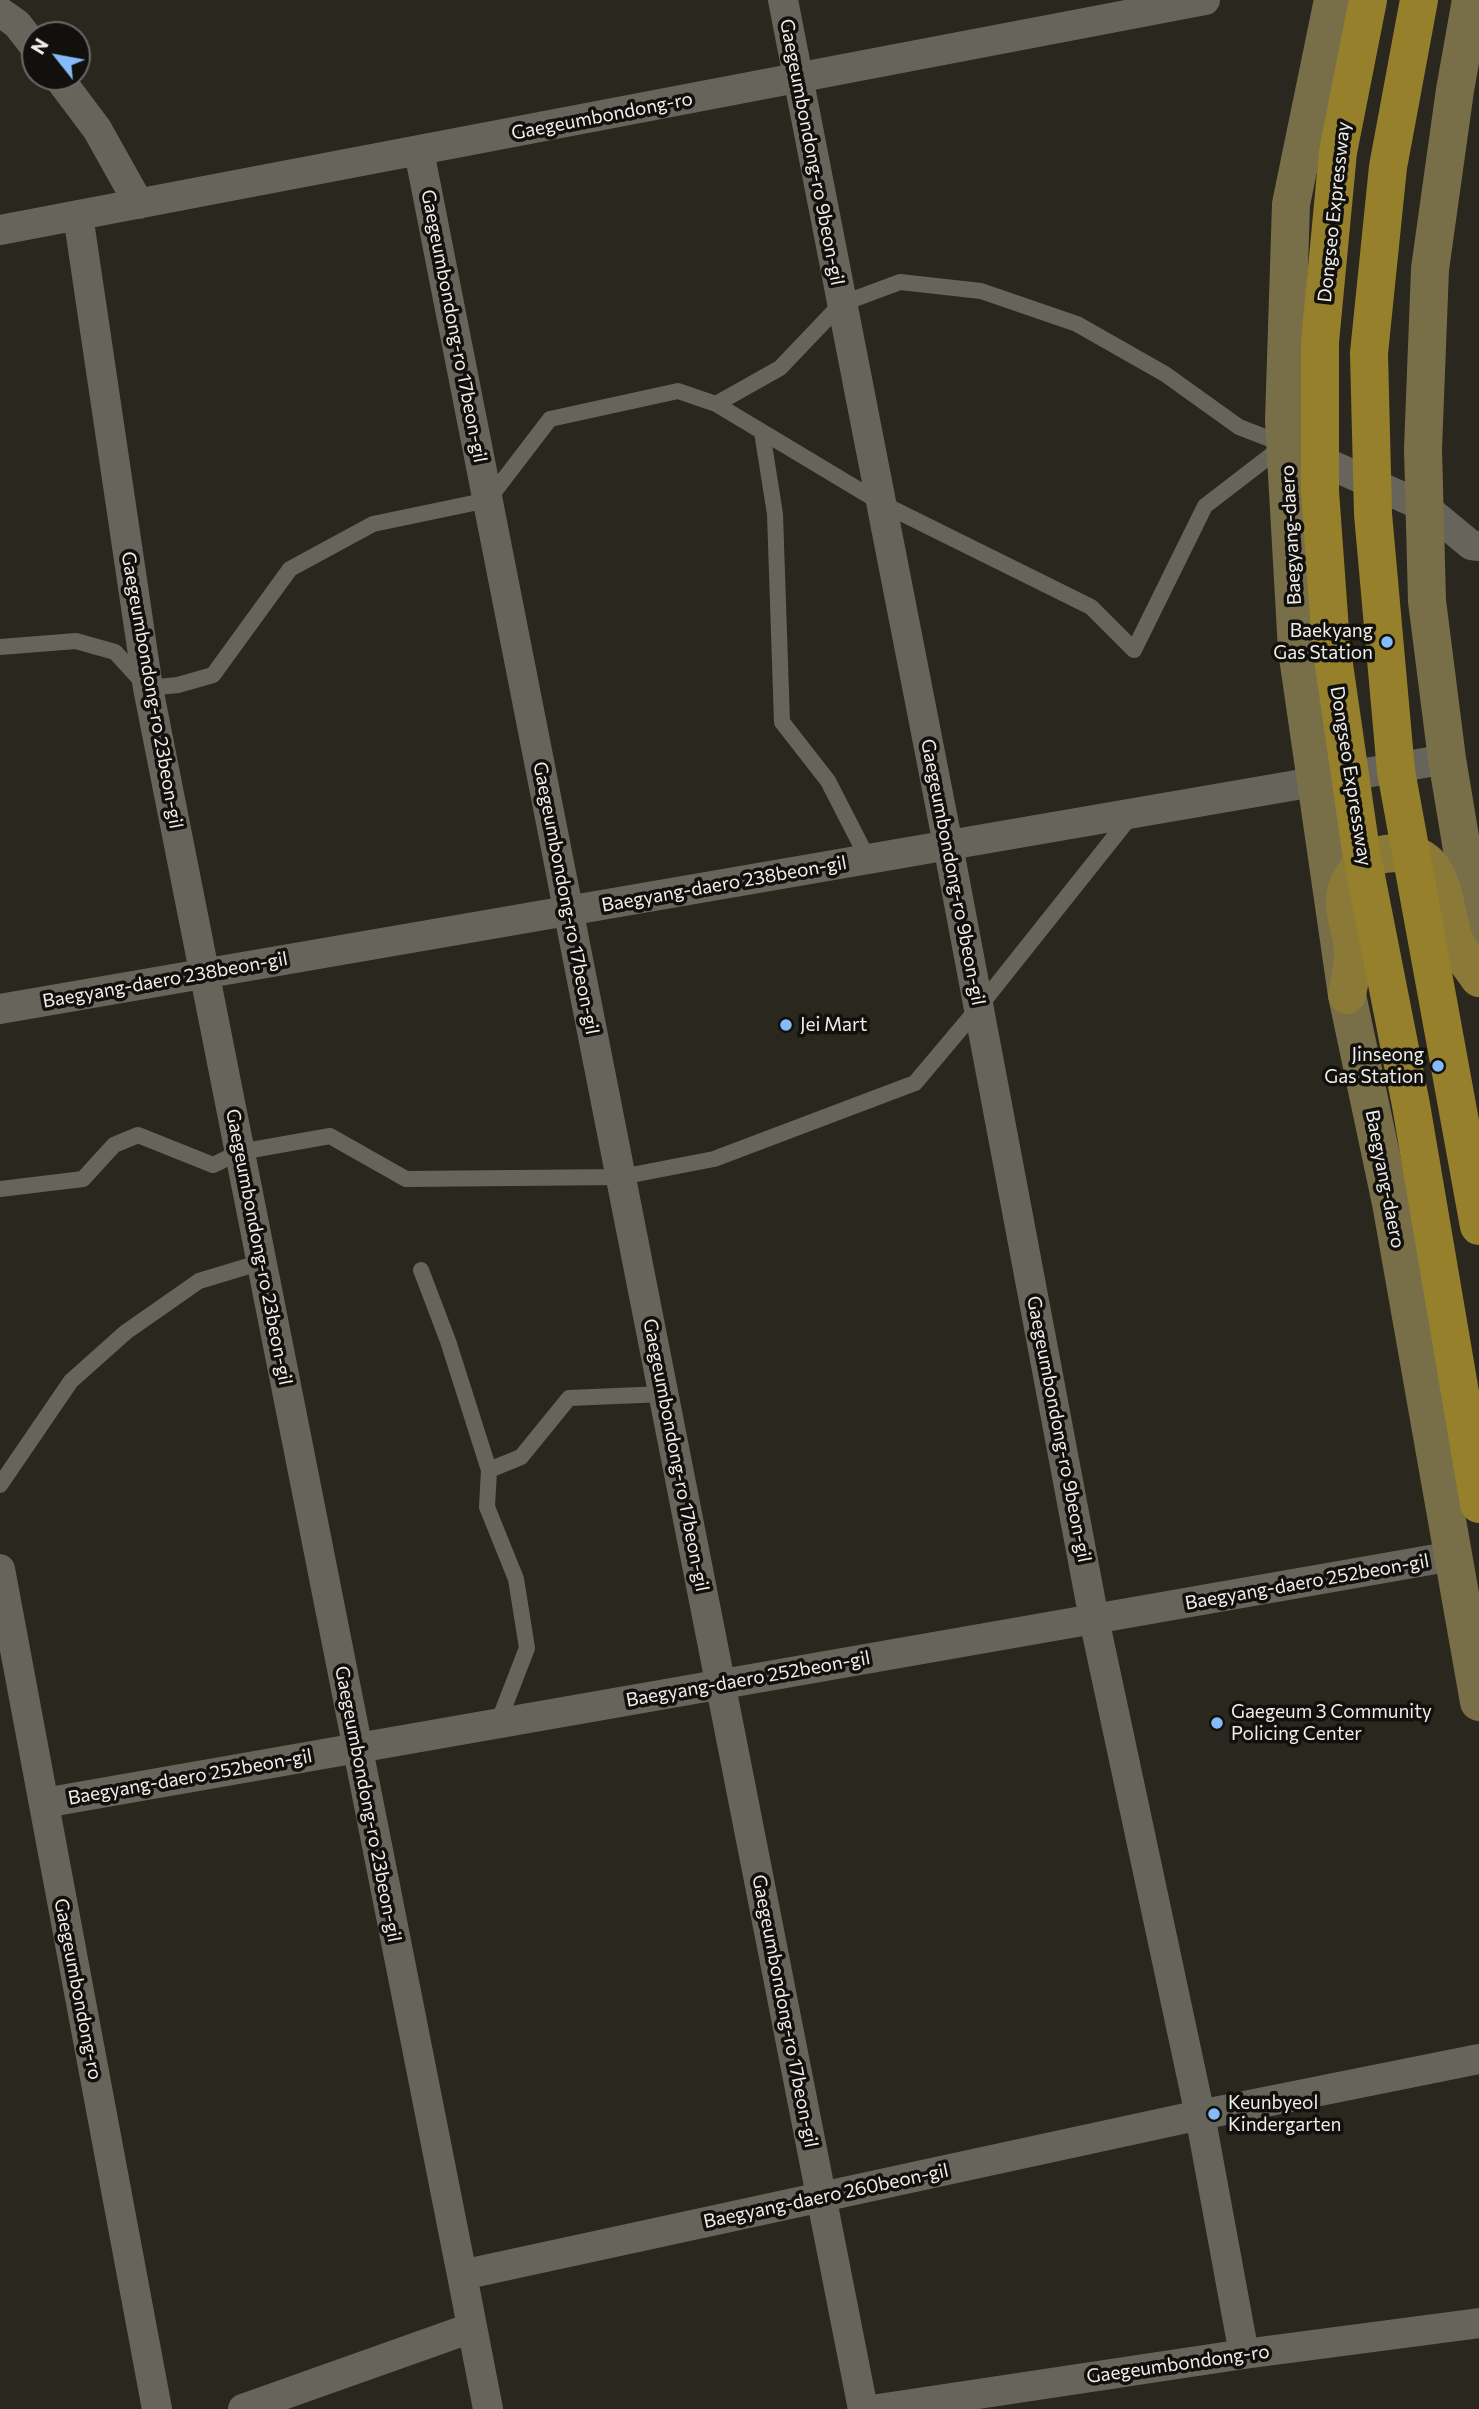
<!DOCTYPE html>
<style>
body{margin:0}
#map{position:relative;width:1479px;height:2409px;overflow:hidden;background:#2a271f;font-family:Commissioner,sans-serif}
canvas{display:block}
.north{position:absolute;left:21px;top:21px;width:70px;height:70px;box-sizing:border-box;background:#11100d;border:2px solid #6a6965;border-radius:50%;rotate:301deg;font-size:19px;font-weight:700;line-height:28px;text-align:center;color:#f0eee9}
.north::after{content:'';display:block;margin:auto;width:24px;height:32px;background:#86bbfb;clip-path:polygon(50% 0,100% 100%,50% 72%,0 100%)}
</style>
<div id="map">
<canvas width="1479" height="2409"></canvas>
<div class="north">N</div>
</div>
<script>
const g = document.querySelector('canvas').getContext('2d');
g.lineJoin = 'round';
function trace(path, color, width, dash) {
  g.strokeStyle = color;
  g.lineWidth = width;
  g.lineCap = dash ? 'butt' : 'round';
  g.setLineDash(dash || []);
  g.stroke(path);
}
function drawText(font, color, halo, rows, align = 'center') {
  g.font = font + ' Commissioner,sans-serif';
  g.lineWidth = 7;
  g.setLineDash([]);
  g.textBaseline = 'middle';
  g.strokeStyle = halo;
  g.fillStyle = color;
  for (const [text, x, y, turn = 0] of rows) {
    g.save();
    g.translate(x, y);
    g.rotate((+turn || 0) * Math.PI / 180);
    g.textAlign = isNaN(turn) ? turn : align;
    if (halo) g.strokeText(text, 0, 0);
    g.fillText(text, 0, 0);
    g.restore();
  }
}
const service = new Path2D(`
 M716,404L780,368L841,304L900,282L981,291L1077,324L1165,374L1239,427L1283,444
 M762,432L775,514L782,722L828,781L868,859
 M0,647L76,641L115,652L148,688L178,685L213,675L290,569L373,524L488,500L550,419L678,391L716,404L881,503L1091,607L1134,650L1205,506L1283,446
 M0,1189L83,1179L114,1145L138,1135L213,1165L240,1152L330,1136L406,1179L621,1177L714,1159L915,1083L979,1007L1131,816
 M421,1270L448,1341L489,1470L487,1507L516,1579L527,1648L498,1723
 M489,1470L521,1457L569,1398L664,1394
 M0,1485L71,1381L126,1332L199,1281L262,1262`);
const minor = new Path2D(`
 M783,0L948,845L1094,1619L1200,2115L1244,2354
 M0,12L17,24L35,47
 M58,77L97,129L139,204
 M419,151L863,2409
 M78,215L148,688L462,2275
 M0,230L1205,0
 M1302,452L1425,507L1471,545L1479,546
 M0,1009L1447,759
 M0,1569L157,2409
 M44,1803L1453,1556
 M243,2409L471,2328
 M488,2409L462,2275L1200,2115L1479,2059
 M878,2409L1244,2354L1479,2323`);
const secondary = new Path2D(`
 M1333,0L1291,204L1284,421L1297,650L1347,995L1391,1203L1479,1702
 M1471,0L1455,90L1430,269L1423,449L1427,601L1447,759L1479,952`);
const primary = new Path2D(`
 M1347,995C1349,982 1354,966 1353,952C1353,931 1340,910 1347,888C1352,872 1369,856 1385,854C1445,845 1441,896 1453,937C1458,951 1471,966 1479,978`);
const trunk = new Path2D(`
 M1368,0L1338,152L1320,342V491L1331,644L1361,851L1411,1105L1479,1504
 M1419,0L1388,167L1369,353L1373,514L1396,771L1479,1226`);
const markers = [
 [1387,642,7,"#86bbfb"],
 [786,1025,7,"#86bbfb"],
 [1438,1066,7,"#86bbfb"],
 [1217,1723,7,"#86bbfb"],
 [1214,2114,7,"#86bbfb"]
];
const streetNames = [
 ["Gaegeumbondong-ro",602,116,-11],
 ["Gaegeumbondong-ro 9beon-gil",812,152,79],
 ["Dongseo Expressway",1334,212,-84],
 ["Gaegeumbondong-ro 17beon-gil",454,326,79],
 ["Baegyang-daero",1291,535,-93],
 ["Gaegeumbondong-ro 23beon-gil",152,690,80],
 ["Dongseo Expressway",1351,776,81],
 ["Gaegeumbondong-ro 9beon-gil",953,872,79],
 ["Baegyang-daero 238beon-gil",724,884,-10],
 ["Gaegeumbondong-ro 17beon-gil",566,898,79],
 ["Baegyang-daero 238beon-gil",165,980,-10],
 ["Baegyang-daero",1385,1179,79],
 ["Gaegeumbondong-ro 23beon-gil",259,1247,79],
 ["Gaegeumbondong-ro 9beon-gil",1059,1429,79],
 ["Gaegeumbondong-ro 17beon-gil",676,1455,79],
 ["Baegyang-daero 252beon-gil",1307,1582,-10],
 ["Baegyang-daero 252beon-gil",748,1679,-10],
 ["Baegyang-daero 252beon-gil",190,1777,-10],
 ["Gaegeumbondong-ro 23beon-gil",368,1804,79],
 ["Gaegeumbondong-ro",78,1989,79],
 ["Gaegeumbondong-ro 17beon-gil",785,2011,79],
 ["Baegyang-daero 260beon-gil",826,2196,-12],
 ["Gaegeumbondong-ro",1178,2364,-8]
];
const poiNames = [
 ["Baekyang",1373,631,"right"],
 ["Gas Station",1373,653,"right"],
 ["Jei Mart",800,1025],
 ["Jinseong",1424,1055,"right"],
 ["Gas Station",1424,1077,"right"],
 ["Gaegeum 3 Community",1231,1712],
 ["Policing Center",1231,1734],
 ["Keunbyeol",1228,2103],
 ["Kindergarten",1228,2125]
];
trace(service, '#67655b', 16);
trace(minor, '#67655b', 30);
trace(secondary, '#786f49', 38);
trace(primary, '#8a7937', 38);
trace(trunk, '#96802b', 38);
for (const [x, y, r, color] of markers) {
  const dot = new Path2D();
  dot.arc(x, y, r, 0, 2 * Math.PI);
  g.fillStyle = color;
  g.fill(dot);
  trace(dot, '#11100d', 2.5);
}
drawText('19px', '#f0eee9', '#11100d', streetNames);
drawText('19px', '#f0eee9', '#11100d', poiNames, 'left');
</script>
